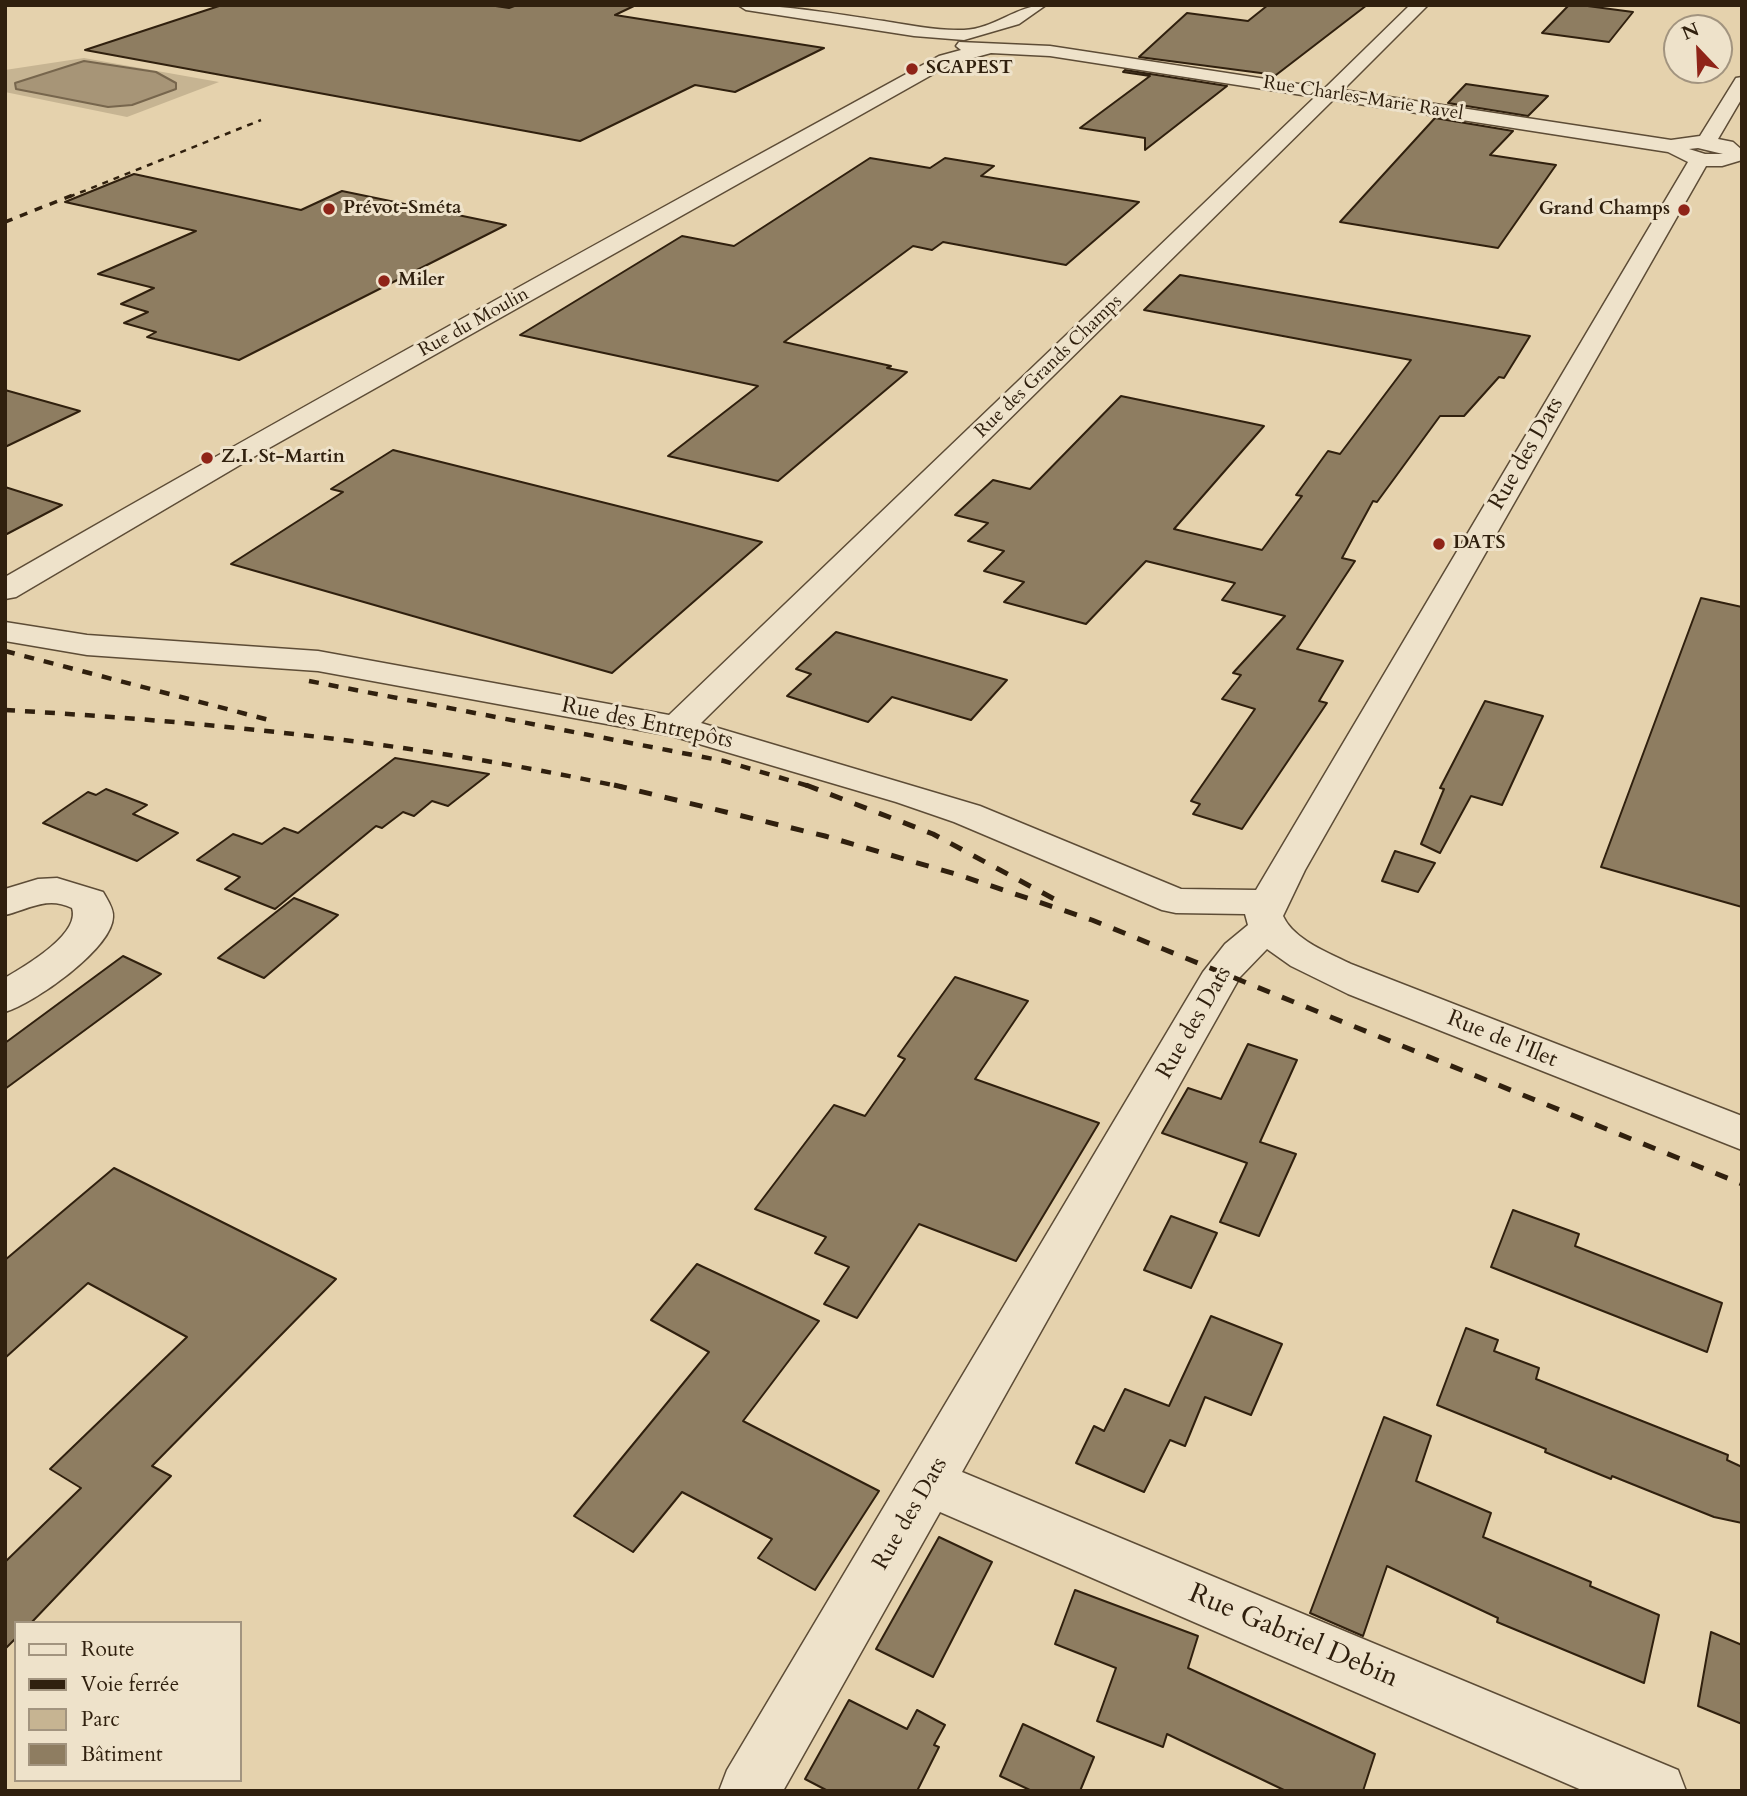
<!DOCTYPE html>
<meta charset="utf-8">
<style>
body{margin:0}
#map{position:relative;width:1747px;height:1796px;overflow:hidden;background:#e5d2ad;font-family:Cardo,serif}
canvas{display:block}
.frame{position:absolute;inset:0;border:7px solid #30200e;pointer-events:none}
.legend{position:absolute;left:14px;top:1621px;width:228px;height:161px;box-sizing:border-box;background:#eee2ca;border:2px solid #a2947f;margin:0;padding:9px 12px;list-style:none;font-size:21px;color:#30200e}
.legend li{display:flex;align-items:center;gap:14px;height:35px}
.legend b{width:35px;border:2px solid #a2947f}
.north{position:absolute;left:1663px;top:14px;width:70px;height:70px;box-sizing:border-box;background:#eee2ca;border:2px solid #a2947f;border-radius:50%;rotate:337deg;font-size:19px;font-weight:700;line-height:28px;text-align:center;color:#30200e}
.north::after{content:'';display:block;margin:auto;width:24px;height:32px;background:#8f2418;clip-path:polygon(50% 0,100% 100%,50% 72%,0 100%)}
</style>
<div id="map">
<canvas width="1747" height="1796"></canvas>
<div class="frame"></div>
<ul class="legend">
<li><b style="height:9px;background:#eee2ca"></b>Route</li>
<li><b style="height:9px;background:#30200e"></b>Voie ferrée</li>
<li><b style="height:19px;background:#c6b492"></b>Parc</li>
<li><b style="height:19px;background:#8e7d61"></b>Bâtiment</li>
</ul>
<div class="north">N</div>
</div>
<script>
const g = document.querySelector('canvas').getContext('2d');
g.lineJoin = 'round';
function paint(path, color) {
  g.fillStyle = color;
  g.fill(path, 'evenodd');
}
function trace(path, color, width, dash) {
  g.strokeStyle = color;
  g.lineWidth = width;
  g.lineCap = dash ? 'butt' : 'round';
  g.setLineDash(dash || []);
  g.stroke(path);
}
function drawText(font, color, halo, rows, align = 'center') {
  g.font = font + ' Cardo,serif';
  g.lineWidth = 6;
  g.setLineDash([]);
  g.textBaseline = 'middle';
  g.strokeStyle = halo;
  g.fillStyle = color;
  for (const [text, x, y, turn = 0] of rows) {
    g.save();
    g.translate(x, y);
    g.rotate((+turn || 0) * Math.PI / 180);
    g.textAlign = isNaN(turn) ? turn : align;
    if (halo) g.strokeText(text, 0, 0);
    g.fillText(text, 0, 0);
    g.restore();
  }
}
const green = new Path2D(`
 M84,58L219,82L127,117L5,92V70Z`);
const water = new Path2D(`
 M84,61L156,72L176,83V89L132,105L108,107L16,89L15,83Z`);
const building = new Path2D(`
 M222,5H489L509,8L517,5H636L615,15L824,48L735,92L695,85L580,141L85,50Z
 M1268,5H1367L1276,75L1139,57L1187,13L1248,21Z
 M1569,5H1580L1633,12L1609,42L1542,33Z
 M1125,70L1227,86L1145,150V138L1080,128L1150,76L1123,72Z
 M1466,84L1548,96L1528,116L1448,103Z
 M1435,118L1513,131L1490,155L1556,165L1498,248L1340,222Z
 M870,158L930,168L945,158L994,166L981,176L1139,202L1066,265L943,242L932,250L913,246L784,342L891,366L887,368L907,372L778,481L668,456L758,386L520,335L682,236L734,246Z
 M134,174L301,210L342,191L506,225L239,360L147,337L156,332L124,323L148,312L121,304L154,288L98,274L196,231L65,202Z
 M1180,275L1530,336L1504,378L1499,377L1464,416H1440L1377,502L1373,501L1342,558L1355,561L1297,649L1343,661L1319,701L1327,703L1242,829L1193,814L1200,804L1191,801L1255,709L1222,699L1241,675L1233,673L1285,616L1222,600L1235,583L1146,561L1086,624L1004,602L1024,582L984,571L1004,551L968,541L988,523L955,515L993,480L1030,489L1121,396L1264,426L1174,529L1262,550L1302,496L1296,495L1328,451L1340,454L1411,360L1144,310Z
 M5,390L80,411L5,447Z
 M393,450L405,453L762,542L612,673L231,564L343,492L331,489Z
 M5,487L62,505L5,535Z
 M1701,598L1742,607V907L1601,867Z
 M836,632L1007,680L971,720L892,697L868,722L787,696L811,674L796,669Z
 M1485,701L1543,716L1502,805L1471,796L1440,853L1421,844L1444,789L1440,788Z
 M395,758L489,774L448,806L432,801L414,816L403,812L382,828L376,826L275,909L225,889L240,877L197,860L233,834L262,844L284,828L298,833Z
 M106,789L147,805L133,814L178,833L137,861L43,823L88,792L96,795Z
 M1395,851L1435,863L1418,892L1382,881Z
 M294,898L338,915L264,978L218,958Z
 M123,956L161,974L5,1089V1043Z
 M955,977L1028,1001L975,1079L1099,1123L1016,1261L919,1224L857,1318L824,1304L849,1267L815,1253L826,1237L755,1209L834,1105L865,1116L905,1059L898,1056Z
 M1248,1044L1297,1060L1260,1142L1296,1154L1259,1236L1220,1222L1247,1163L1162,1133L1188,1088L1221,1099Z
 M114,1168L336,1279L152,1466L171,1476L31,1623H16V1638L5,1649V1562L81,1488L50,1469L187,1337L88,1283L5,1358V1260Z
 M1513,1210L1579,1234L1575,1246L1722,1303L1707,1352L1491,1267Z
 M1171,1216L1217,1233L1191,1288L1144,1270Z
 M697,1264L819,1321L743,1421L879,1491L815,1590L758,1558L772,1539L682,1492L633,1552L574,1516L709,1352L651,1320Z
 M1211,1316L1282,1344L1251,1415L1205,1397L1185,1446L1170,1440L1144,1492L1076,1463L1094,1426L1104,1431L1125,1389L1169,1406Z
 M1466,1328L1498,1340L1494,1351L1539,1368L1536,1379L1728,1455L1727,1460L1742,1467V1523L1714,1517L1612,1476L1611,1479L1545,1452L1546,1449L1437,1405Z
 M1384,1417L1431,1436L1416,1481L1491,1513L1483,1537L1591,1582L1590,1586L1659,1615L1644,1683L1497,1622L1498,1618L1387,1566L1363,1636L1310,1613Z
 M939,1537L992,1562L933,1677L876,1649Z
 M1075,1590L1198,1636L1188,1668L1375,1754L1363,1791H1286L1167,1734L1163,1747L1097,1721L1116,1668L1055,1644Z
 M1711,1632L1742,1645V1724L1698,1706Z
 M849,1700L907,1729L917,1710L945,1725L934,1745L939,1747L917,1791H828L805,1779Z
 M1023,1724L1094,1757L1080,1791H1032L1000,1776Z`);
const minor = new Path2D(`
 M738,5C787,5 835,14 884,21C909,25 938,31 964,30C994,29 1017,5 1046,5L1019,24L964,40L914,36L746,10Z
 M1410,5H1428L1343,90L1671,140L1700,136L1736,78L1742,77V98L1718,139L1733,142L1742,150V160L1722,166H1706L1305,870L1283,916C1294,940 1329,953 1351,964L1742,1116V1150L1348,994L1291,966L1267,949L1240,977L962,1472L1678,1770L1686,1791H1584L940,1512L783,1791H719L727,1770L1203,972L1225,944L1248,925L1245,914L1176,913L1162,910L954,822L896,802L672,736L318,671L87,655L5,641V622L87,635L318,651L669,715L1315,97L1050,56L991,53L951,64L262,452L16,597L5,599V577C314,399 626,227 939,56L961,50L956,46L959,42L1050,46L1325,88ZM1333,100L1668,152L1688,162L1256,890L1181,889L980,806L701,723ZM1698,148L1723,154H1705L1689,149Z
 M57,878L103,892C107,899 114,909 113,917C112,949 33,1004 5,1012V978C25,966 81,934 72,908C47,896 30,909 5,915V889L38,879Z`);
const railFar3 = new Path2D(`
 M69,197L261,120`);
const railFar2 = new Path2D(`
 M5,222L73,195`);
const railFar1 = new Path2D(`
 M5,651L269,720
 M309,681L724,761L812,787
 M5,710C213,722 418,743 622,787`);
const rail = new Path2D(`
 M614,785L825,836L959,875L1092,920L1742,1184
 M806,785L933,834L1056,900`);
const markers = [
 [912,69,7,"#8f2418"],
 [329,209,7,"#8f2418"],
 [1684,210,7,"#8f2418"],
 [384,281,7,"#8f2418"],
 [207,458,7,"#8f2418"],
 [1439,544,7,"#8f2418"]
];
const farPoinames = [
 ["SCAPEST",926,69],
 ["Prévot-Sméta",343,209],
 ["Grand Champs",1670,210,"right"],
 ["Miler",398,281],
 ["Z.I. St-Martin",221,458],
 ["DATS",1453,544]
];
const farStreetnames = [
 ["Rue Charles-Marie Ravel",1363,99,9],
 ["Rue du Moulin",474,323,-29],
 ["Rue des Grands Champs",1049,367,-44]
];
const streetNames = [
 ["Rue des Dats",1527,454,-60],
 ["Rue des Entrepôts",647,724,12],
 ["Rue des Dats",1195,1023,-60],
 ["Rue de l'Ilet",1502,1040,22],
 ["Rue des Dats",911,1514,-60]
];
const nearStreetnames = [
 ["Rue Gabriel Debin",1293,1637,23]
];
paint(green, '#c6b492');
paint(water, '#a79577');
trace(water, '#77664d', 2);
paint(building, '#8e7d61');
trace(building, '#30200e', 2);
trace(minor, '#5d4c36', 3);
paint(minor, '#eee2ca');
trace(railFar3, '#30200e', 2.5, [6, 6]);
trace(railFar2, '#30200e', 3.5, [8, 8]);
trace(railFar1, '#30200e', 4.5, [10, 10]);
trace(rail, '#30200e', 5, [13, 13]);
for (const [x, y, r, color] of markers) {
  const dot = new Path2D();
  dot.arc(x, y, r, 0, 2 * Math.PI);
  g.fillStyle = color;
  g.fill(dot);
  trace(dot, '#eee2ca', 2.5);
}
drawText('bold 19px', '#30200e', '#eee2ca', farPoinames, 'left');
drawText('19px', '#30200e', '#eee2ca', farStreetnames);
drawText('23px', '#30200e', '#eee2ca', streetNames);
drawText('28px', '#30200e', '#eee2ca', nearStreetnames);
</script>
